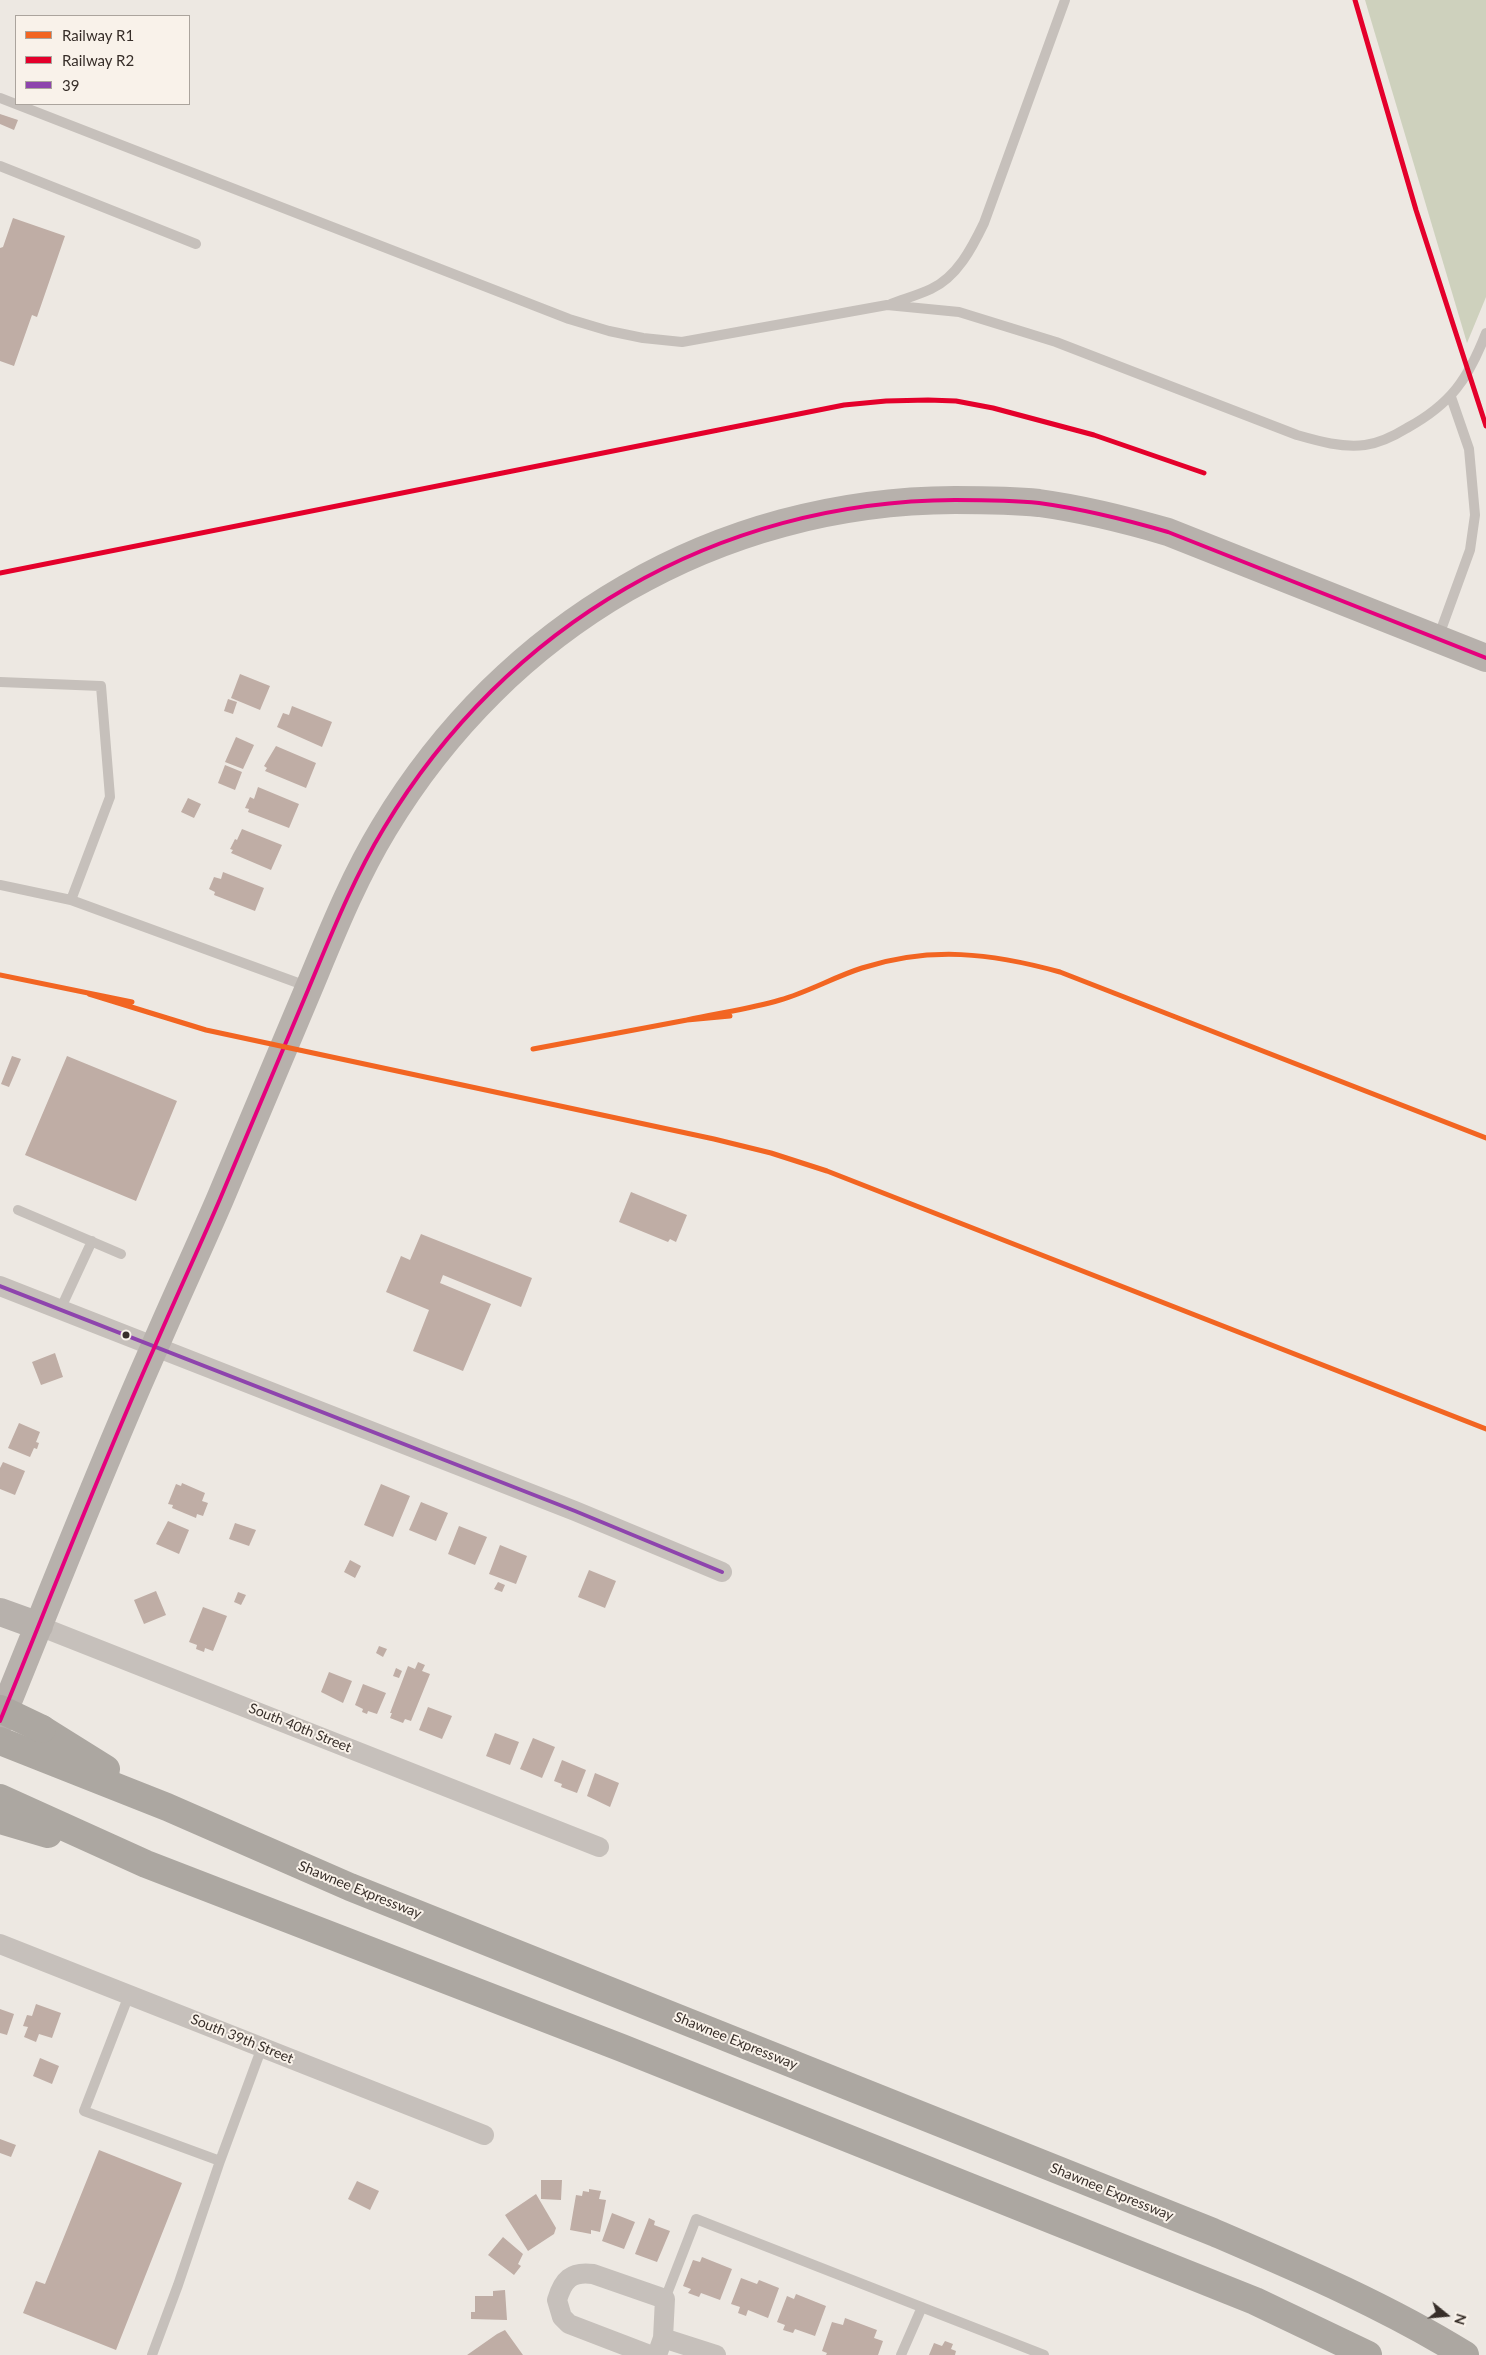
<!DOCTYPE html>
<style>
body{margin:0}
#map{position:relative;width:1486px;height:2355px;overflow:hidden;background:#ede8e2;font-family:Lato,sans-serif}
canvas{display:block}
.legend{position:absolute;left:15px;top:15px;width:175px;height:90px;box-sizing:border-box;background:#f9f2ea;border:1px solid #aba49d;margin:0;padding:6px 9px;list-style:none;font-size:15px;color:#372e29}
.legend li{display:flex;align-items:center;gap:10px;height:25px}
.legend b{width:25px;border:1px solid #aba49d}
.north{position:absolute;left:1421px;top:2290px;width:50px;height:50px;-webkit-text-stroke:4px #f9f2ea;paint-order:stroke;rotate:107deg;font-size:14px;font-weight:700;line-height:20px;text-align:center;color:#372e29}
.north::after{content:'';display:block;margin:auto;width:18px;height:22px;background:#372e29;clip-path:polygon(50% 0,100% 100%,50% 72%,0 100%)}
</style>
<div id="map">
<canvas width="1486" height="2355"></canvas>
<ul class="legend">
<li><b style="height:6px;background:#f26522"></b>Railway R1</li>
<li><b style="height:6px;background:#e4002b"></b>Railway R2</li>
<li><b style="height:6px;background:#8e44ad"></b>39</li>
</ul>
<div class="north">N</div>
</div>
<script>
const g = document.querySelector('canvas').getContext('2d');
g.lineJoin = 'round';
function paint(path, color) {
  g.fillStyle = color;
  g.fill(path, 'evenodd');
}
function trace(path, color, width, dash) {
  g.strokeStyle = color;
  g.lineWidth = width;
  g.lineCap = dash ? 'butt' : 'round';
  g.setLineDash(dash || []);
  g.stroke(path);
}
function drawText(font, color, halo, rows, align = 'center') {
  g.font = font + ' Lato,sans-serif';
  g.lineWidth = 4;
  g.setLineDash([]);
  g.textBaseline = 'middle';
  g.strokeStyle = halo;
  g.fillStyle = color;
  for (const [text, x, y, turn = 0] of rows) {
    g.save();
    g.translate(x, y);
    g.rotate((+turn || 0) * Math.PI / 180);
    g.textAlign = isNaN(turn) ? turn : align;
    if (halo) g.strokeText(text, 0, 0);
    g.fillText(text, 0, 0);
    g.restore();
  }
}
const green = new Path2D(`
 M1365,0H1486V297L1467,343Z`);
const building = new Path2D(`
 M0,114L18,120L14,130L0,124Z
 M13,218L65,236L37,317L32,315L14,366L0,361V248L3,247Z
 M240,674L270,686L260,710L231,698Z
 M228,699L237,702L233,714L224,711Z
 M292,706L332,722L322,747L277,727L283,713L289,715Z
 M236,737L254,745L243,769L225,762Z
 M276,746L316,763L306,788L265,771L267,768L264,766Z
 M225,765L242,772L235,790L218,783Z
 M258,787L299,804L289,828L248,812L249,809L245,808L250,797L254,799Z
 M188,798L201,804L194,818L181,812Z
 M242,829L282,845L271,870L231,853L233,850L230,849L235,839L237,840Z
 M223,872L264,888L255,911L214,895L215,892L209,889L214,877L221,879Z
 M12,1056L21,1059L9,1087L1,1084Z
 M67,1056L177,1101L136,1201L25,1155Z
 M631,1192L687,1215L676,1242L670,1239L668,1242L619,1222Z
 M421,1234L532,1278L521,1307L443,1275L440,1283L491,1304L463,1371L413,1351L429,1310L386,1292L401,1256L410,1260Z
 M55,1353L63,1377L41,1385L32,1362Z
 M19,1423L40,1432L36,1442L39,1443L37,1449L34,1448L30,1457L8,1448Z
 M3,1462L25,1471L15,1495L0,1489V1468Z
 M182,1483L205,1493L202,1501L208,1503L203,1516L197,1514L196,1518L172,1508L173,1505L168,1504L176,1484L181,1486Z
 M381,1484L410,1496L393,1537L364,1525Z
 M421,1502L448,1513L436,1541L409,1530Z
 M168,1521L189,1530L179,1554L156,1544Z
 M235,1523L256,1530L249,1546L229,1539Z
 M459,1526L487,1537L475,1565L448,1554Z
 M500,1545L527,1556L516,1584L489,1574Z
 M350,1560L361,1566L355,1578L344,1572Z
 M589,1570L616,1581L605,1608L578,1597Z
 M498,1582L505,1585L502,1592L494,1589Z
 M156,1591L166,1615L144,1624L134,1600Z
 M238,1592L246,1595L241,1605L234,1602Z
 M203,1607L227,1616L213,1651L205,1648L204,1652L196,1649L197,1645L189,1642Z
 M379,1646L387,1649L383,1657L376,1653Z
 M418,1662L425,1665L422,1671L430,1674L411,1721L405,1719L403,1723L390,1718L392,1713H390L408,1666L415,1669Z
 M396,1668L402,1671L399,1678L393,1676Z
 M329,1672L352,1681L343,1703L321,1692Z
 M363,1684L386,1693L377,1714L368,1711L367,1714L362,1712L363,1709L355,1705Z
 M428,1707L452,1716L442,1739L419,1730Z
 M495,1733L519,1742L510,1765L486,1756Z
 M533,1738L555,1747L542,1778L520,1769Z
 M562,1760L586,1770L577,1793L561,1787L562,1784L554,1781Z
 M595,1773L619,1783L610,1807L587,1796Z
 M36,2004L61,2013L52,2038L39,2034L36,2042L24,2037L28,2027L23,2026L27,2015L32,2016Z
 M0,2009L14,2014L7,2035L0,2033Z
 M40,2058L59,2066L52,2084L33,2076Z
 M0,2139L16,2145L11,2157L0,2153Z
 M99,2150L182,2183L116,2350L23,2313L36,2281L45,2284Z
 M541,2180H562L561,2200L541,2199Z
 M357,2181L379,2191L370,2210L348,2199Z
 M589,2189L601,2191L599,2199L606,2200L600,2232L591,2230V2234L570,2230L576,2195L582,2196L583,2191L589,2192Z
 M536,2194L556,2228L554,2234L528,2251L505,2215Z
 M612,2213L635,2222L624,2249L602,2241Z
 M649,2218L655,2221L654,2225L670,2231L657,2262L635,2254Z
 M503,2237L523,2254L518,2264L521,2266L514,2275L488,2255Z
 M702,2257L732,2269L720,2300L701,2293L699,2297L688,2293L691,2289L683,2286L693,2260L700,2262Z
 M741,2278L757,2284L759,2280L779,2288L768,2318L748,2310L746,2316L738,2313L740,2307L731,2304Z
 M505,2290L507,2320L471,2319V2312H475V2296H493V2291Z
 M796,2294L826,2306L815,2336L795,2329L793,2333L783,2330L785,2325L777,2322L787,2296L794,2299Z
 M845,2318L877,2330L874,2338L883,2341L878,2355H826L827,2353L822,2351L832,2322L843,2325Z
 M505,2330L523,2355H467L497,2334Z
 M945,2341L953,2344L951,2349L956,2351L955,2355H929L934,2343L942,2346Z`);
const lane = new Path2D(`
 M0,98L569,319L609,331L643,338L682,342L887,305L959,312L1056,342L1297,435C1318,441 1342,448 1365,445C1380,443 1394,436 1407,428C1451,404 1468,379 1486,333
 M0,166L196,244
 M891,304C904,299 918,295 931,289C957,277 972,248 984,223L1065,0
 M1438,638L1470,550L1475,515L1469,449L1451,397
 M0,682L101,686L110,797L71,900L309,987
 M0,885L71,900
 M18,1210L121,1254
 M60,1310L92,1241
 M129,1995L84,2111L220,2161L262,2047
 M665,2299L696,2219L1044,2355
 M152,2355L178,2285L220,2161
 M901,2355L922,2307`);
const street = new Path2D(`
 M0,1286L575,1511L722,1572
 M39,1626L599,1847
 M0,1944L484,2135
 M663,2338L716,2355
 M650,2355L569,2324L562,2317L557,2300C563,2280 571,2271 593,2274L665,2299L663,2338L657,2355`);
const secondary = new Path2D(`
 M0,1612L39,1626
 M0,1721C51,1596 100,1469 155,1346C176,1297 199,1248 220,1199C249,1129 279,1060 308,990C331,935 353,879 384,828C506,625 717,501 955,500C983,500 1011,500 1039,503C1083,509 1127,520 1168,532L1486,658`);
const highway = new Path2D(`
 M42,1729L106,1769
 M0,1741L167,1807L350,1887L1213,2232C1299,2269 1386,2306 1465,2355
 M0,1798L146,1864L622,2048L1255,2301L1368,2355
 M0,1820L48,1834`);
const highwayBridge = new Path2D(`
 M0,1709L42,1729`);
const bus1 = new Path2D(`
 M0,1286L575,1511L722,1572`);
const bus2 = new Path2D(`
 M0,1721C51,1596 100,1469 155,1346C176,1297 199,1248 220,1199C249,1129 279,1060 308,990C331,935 353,879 384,828C506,625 717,501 955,500C983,500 1011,500 1039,503C1083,509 1127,520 1168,532L1486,658`);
const rail1 = new Path2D(`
 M0,975L132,1002
 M89,994L206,1030L714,1139L771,1153L827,1171L1486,1429
 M687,1020C718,1013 750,1009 780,1000C808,992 834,977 862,968C931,946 991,953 1060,972L1486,1138
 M533,1049L687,1020L730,1016`);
const rail2 = new Path2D(`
 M1355,0L1416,210L1486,426
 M0,573L844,405L886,401L928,400L956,401L993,408L1094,435L1204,473`);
const markers = [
 [126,1335,4.5,"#372e29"]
];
const streetNames = [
 ["South 40th Street",300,1728,22],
 ["Shawnee Expressway",360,1890,22],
 ["South 39th Street",242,2039,22],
 ["Shawnee Expressway",736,2041,22],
 ["Shawnee Expressway",1112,2192,22]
];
paint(green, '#ced1bd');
paint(building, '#bfada5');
trace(lane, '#c6c0bb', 10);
trace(street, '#c6c0bb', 20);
trace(secondary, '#b7b1ac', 28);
trace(highway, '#aca7a1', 28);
trace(highwayBridge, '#aca7a1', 28);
trace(bus1, '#8e44ad', 4);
trace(bus2, '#e5007d', 4);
trace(rail1, '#f26522', 5);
trace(rail2, '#e4002b', 5);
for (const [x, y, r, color] of markers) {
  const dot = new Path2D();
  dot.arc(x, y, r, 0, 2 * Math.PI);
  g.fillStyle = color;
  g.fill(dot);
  trace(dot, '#f9f2ea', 2);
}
drawText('14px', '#372e29', '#f9f2ea', streetNames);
</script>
